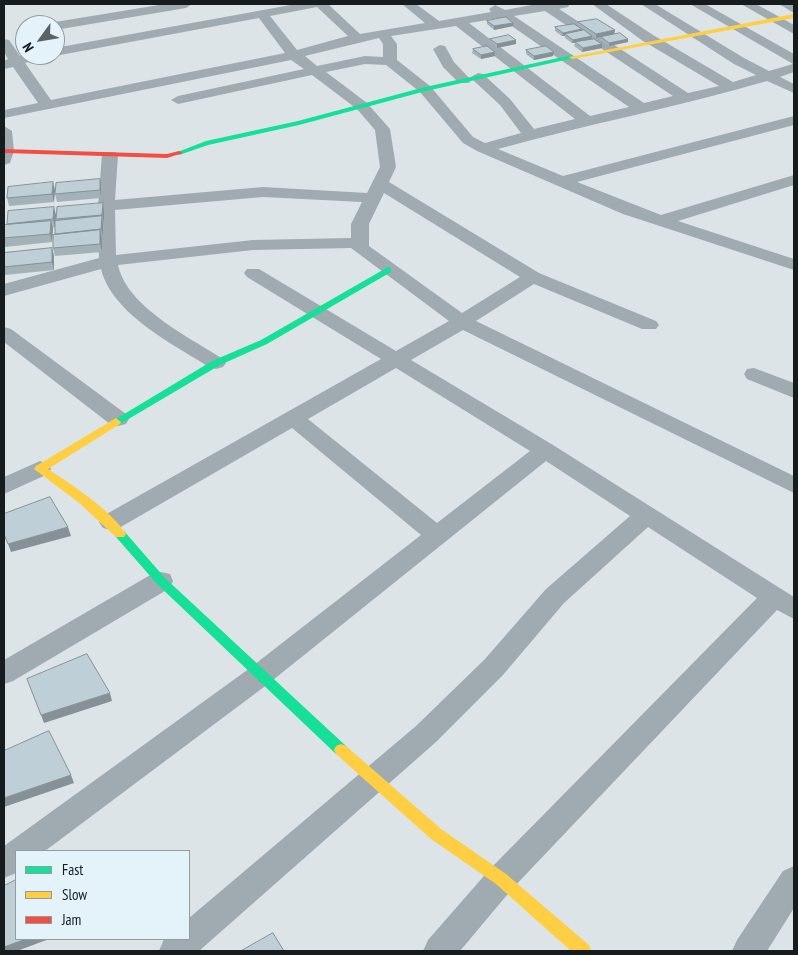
<!DOCTYPE html>
<style>
body{margin:0}
#map{position:relative;width:798px;height:955px;overflow:hidden;background:#dce4e8;font-family:"PT Sans Narrow",sans-serif}
canvas{display:block}
.frame{position:absolute;inset:0;border:5px solid #161b1e;pointer-events:none}
.legend{position:absolute;left:15px;top:850px;width:175px;height:90px;box-sizing:border-box;background:#e4f2fa;border:1px solid #929ca2;margin:0;padding:6px 9px;list-style:none;font-size:15px;color:#161b1e}
.legend li{display:flex;align-items:center;gap:10px;height:25px}
.legend b{width:25px;border:1px solid #929ca2}
.north{position:absolute;left:15px;top:15px;width:50px;height:50px;box-sizing:border-box;background:#e4f2fa;border:1px solid #929ca2;border-radius:50%;rotate:238deg;font-size:14px;font-weight:700;line-height:20px;text-align:center;color:#161b1e}
.north::after{content:'';display:block;margin:auto;width:18px;height:22px;background:#5b6165;clip-path:polygon(50% 0,100% 100%,50% 72%,0 100%)}
</style>
<div id="map">
<canvas width="798" height="955"></canvas>
<div class="frame"></div>
<ul class="legend">
<li><b style="height:6px;background:#16e098"></b>Fast</li>
<li><b style="height:6px;background:#ffcf43"></b>Slow</li>
<li><b style="height:6px;background:#f24e42"></b>Jam</li>
</ul>
<div class="north">N</div>
</div>
<script>
const g = document.querySelector('canvas').getContext('2d');
g.lineJoin = 'round';
function paint(path, color) {
  g.fillStyle = color;
  g.fill(path, 'evenodd');
}
function trace(path, color, width, dash) {
  g.strokeStyle = color;
  g.lineWidth = width;
  g.lineCap = dash ? 'butt' : 'round';
  g.setLineDash(dash || []);
  g.stroke(path);
}
const street = new Path2D(`
 M165,4H192L186,8L55,30V25H49L55,22Z
 M296,4H328L360,34L425,23L402,4H416L439,21L491,12L489,9L495,5L505,10L537,4H570L568,7L559,9L688,93L719,86L643,41L592,4H606L653,35L733,82L756,75L734,64L641,4H655L744,58L769,71L793,64L690,4H705L794,54V72L780,77L794,84V93L767,81C679,107 588,124 498,149L563,176L794,116V125L577,182L661,215L794,175V185L678,221L794,259V270L623,214L477,151L463,143L420,92L386,65L365,64L326,72L367,103L390,129L396,167L389,182L539,273L656,321L659,325L656,329H642L534,284L476,321L794,476V493L463,330L411,360L553,445L794,597V619L777,610L512,889L460,951H423L428,940L490,869L757,598L648,527L564,603L503,675L436,742L199,951H159L164,939H189V918L416,726L485,659L546,589L630,516L546,461L268,684L45,851H16V873L4,878V846L250,668L421,535L292,428L119,528L111,530L103,528L99,522L103,516L381,359L247,277L244,273L247,269H259L396,351L449,321L351,248L253,250L118,265C127,307 189,337 223,359L226,363L223,367L216,369L209,367C173,344 112,314 101,269L4,296V284L99,258L98,206L102,155L104,152H116L118,155L115,200L263,187L367,193L380,167L375,130L357,109L312,75L178,104L171,100L178,96L304,69L291,60L4,118V110L38,103L13,67L4,69V61L8,59L4,52V39L9,40L20,56L46,55L44,58L25,63L51,100L285,53L259,18L55,56L51,55H55V48ZM317,7L348,36L297,50L270,16ZM545,11L673,96L644,103L514,16ZM500,18L629,107L590,116L469,23ZM456,26L575,119L534,129L510,99L483,74L478,73L471,77L473,80L500,105L521,133L485,143L473,137L430,86L397,60V44L391,36ZM379,38L383,44V57L365,56L317,66L305,56ZM384,193L520,277L462,313L369,246V224ZM263,197L362,202L351,224V238L253,240L116,255L115,210ZM396,368L530,451L437,523L308,419Z
 M741,4H756L794,25V34Z
 M779,4H794V13Z
 M440,45L445,46L454,62L471,80L469,83H459L443,67L433,49Z
 M4,126L12,131L14,151L10,163L4,165Z
 M4,327L11,329L126,414L129,419L126,424L118,426L110,424L4,342Z
 M754,368L794,383V398L747,379L744,374L747,369Z
 M40,461L48,464L51,469L48,474L4,494V477Z
 M161,572L170,574L173,581L170,588L13,681L4,684V660L152,574Z
 M794,866V908L767,951H732L737,940L783,871Z`);
const fast = new Path2D(`
 M572,55L575,57L574,58L426,91L299,125L208,145L179,155L175,153L206,141L298,121L425,87Z
 M388,267L391,268V272L267,344L220,365L120,424L116,426L111,422L212,361L261,340Z
 M120,530L124,531L165,578L346,746L348,750L346,754L341,756L336,754L157,584L116,537L114,534L116,531Z`);
const slow = new Path2D(`
 M794,14V18L572,59L569,57Z
 M116,418L121,422L120,424L48,469C71,484 112,511 126,534L124,537H116L78,502L34,469L36,466Z
 M341,744L346,746L441,829L506,874L589,945L591,951H571L496,884L431,839L336,754L334,750L336,746Z`);
const jam = new Path2D(`
 M4,149L167,154L179,151L183,153L167,158L6,153H4Z`);
const wall = new Path2D(`
 M487,21L513,26L494,30L487,24Z
 M578,22L615,30L614,34L596,38L578,26Z
 M555,27L582,31L591,39L602,44V48L582,52L574,46L575,43H572L565,38V36H562L555,31Z
 M601,37L628,39V42L609,46L600,40Z
 M490,39L516,44L497,48L489,42Z
 M473,49L495,56L481,59L472,53Z
 M526,50L554,52L553,56L534,60L526,54Z
 M101,187V198L57,202L55,194Z
 M55,190L54,202L9,206L7,198Z
 M104,211L103,237H102V252L55,256L53,248L55,235V227L53,228L52,242L5,247L4,238L7,224L56,215V221H57L56,219Z
 M52,248L54,256V270L5,275L4,272V253Z`);
const shadedWall = new Path2D(`
 M513,23V26L494,30V26Z
 M582,29L581,33L565,34V36H562L563,33Z
 M615,30L614,34L596,38V34Z
 M592,36L591,40L572,43L573,40Z
 M628,39V42L609,46V43Z
 M516,40V44L497,48V44Z
 M602,44V48L582,52L583,48Z
 M495,52V56L481,59V55Z
 M554,52L553,56L534,60V56Z
 M100,179L101,187V198L100,190Z
 M53,182L55,190L54,202L52,194Z
 M103,203L104,211V223L102,215Z
 M54,207L56,215L55,227L53,219Z
 M102,216L103,224V237L101,229Z
 M51,221L53,229L52,242L50,234Z
 M100,230L102,238V252L100,244Z
 M52,248L54,256V270L52,262Z
 M68,527L71,536L11,552L8,544Z
 M110,693L112,701L44,723L41,715Z
 M71,775L74,783L4,807V798Z
 M26,939H49L17,951H4V947Z`);
const building = new Path2D(`
 M506,17L513,23L494,26L487,21Z
 M597,19L615,30L596,34L578,22Z
 M574,24L582,29L563,33L555,27Z
 M584,30L592,36L573,40L565,34Z
 M620,33L628,39L609,43L601,37Z
 M509,35L516,40L497,44L490,39Z
 M594,39L602,44L583,48L575,42Z
 M487,46L495,52L481,55L473,49Z
 M546,46L554,52L534,56L526,50Z
 M100,179V190L55,194L56,183Z
 M53,182L52,194L7,198L8,187Z
 M103,203L102,215L56,219L57,207Z
 M54,207L53,219L7,224L8,211Z
 M102,216L101,229L55,234V221Z
 M51,221L50,234L4,238V225Z
 M100,230V244L53,248V235Z
 M52,248V262L4,267V253Z
 M50,497L68,527L8,544L4,534V514Z
 M87,654L110,693L41,715L27,679Z
 M49,731L71,775L4,798V751Z
 M16,880V939H26L4,947V886Z
 M273,933L284,951H241Z`);
paint(street, '#a0aab1');
paint(fast, '#16e098');
paint(slow, '#ffcf43');
paint(jam, '#f24e42');
paint(wall, '#a3b2b9');
paint(shadedWall, '#859196');
paint(building, '#becfd7');
trace(building, '#859196', 1);
</script>
